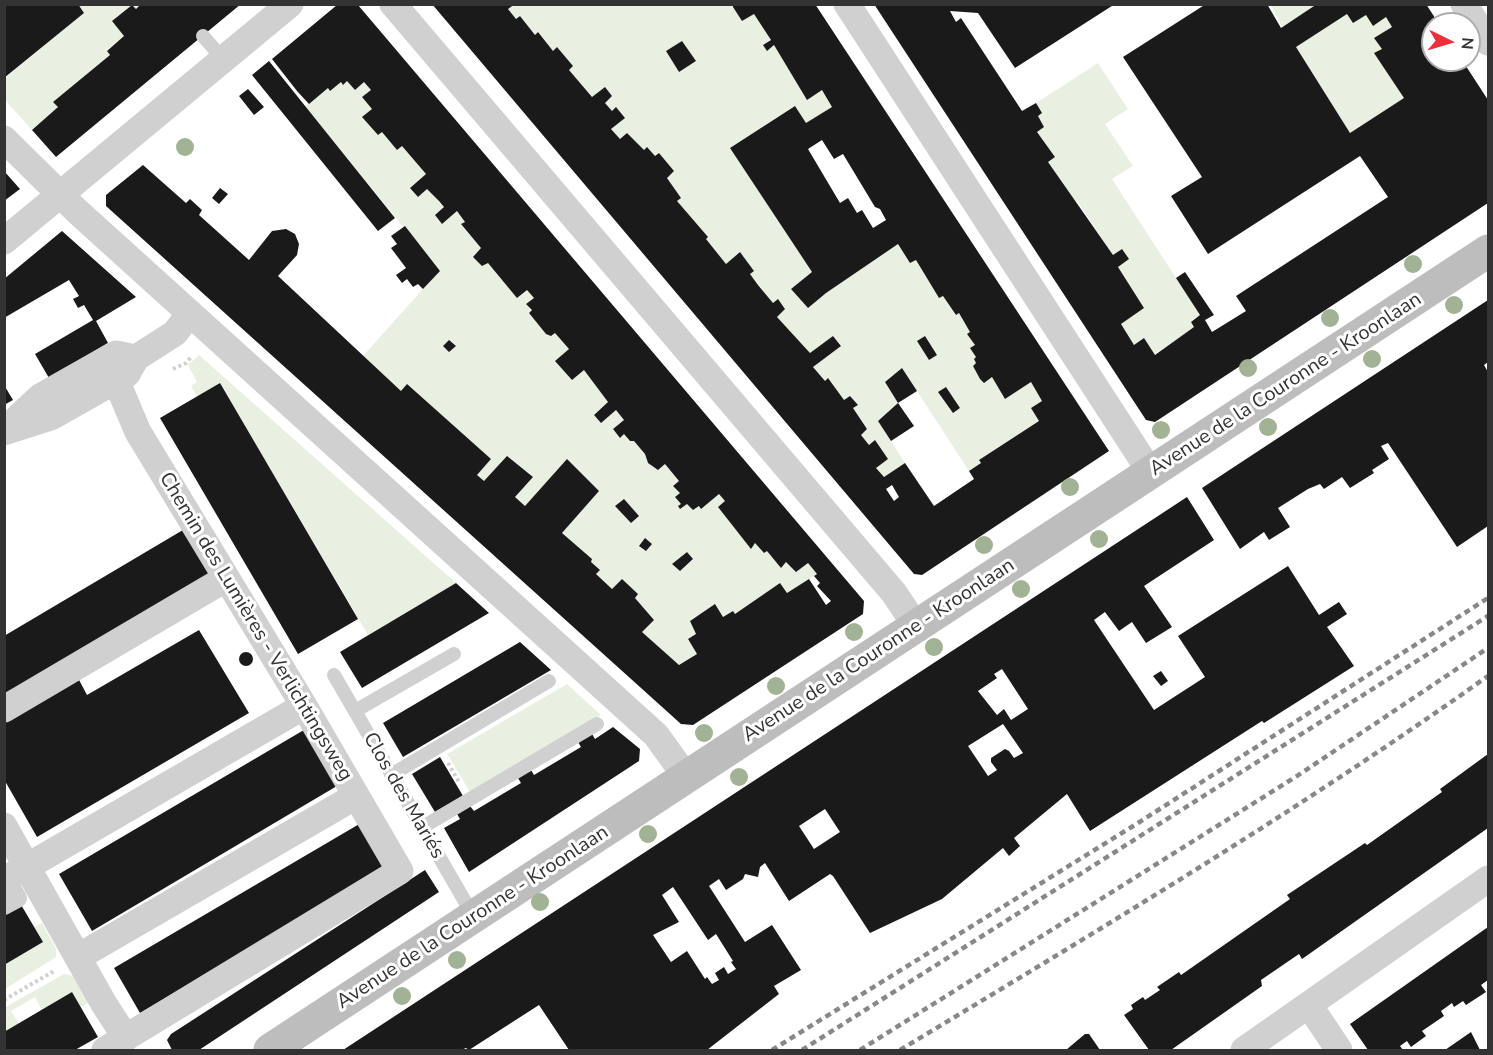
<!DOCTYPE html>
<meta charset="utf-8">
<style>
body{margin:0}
#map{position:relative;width:1493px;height:1055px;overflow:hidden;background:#fff;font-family:"Nunito Sans",sans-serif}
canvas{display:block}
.frame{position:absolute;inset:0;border:6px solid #333;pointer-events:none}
.north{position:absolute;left:1421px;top:12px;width:60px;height:60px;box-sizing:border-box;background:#fff;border:2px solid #adadad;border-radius:50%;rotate:95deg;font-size:16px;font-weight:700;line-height:24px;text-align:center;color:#333}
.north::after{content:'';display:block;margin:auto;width:21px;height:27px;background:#f02e39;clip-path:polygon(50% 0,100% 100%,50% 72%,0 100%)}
</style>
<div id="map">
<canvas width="1493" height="1055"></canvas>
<div class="frame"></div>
<div class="north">N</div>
</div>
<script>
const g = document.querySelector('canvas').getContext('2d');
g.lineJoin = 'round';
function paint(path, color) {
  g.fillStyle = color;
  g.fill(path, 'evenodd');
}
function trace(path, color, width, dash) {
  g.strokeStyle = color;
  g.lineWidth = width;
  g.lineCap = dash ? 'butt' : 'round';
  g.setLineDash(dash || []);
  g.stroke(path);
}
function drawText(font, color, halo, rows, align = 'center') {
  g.font = font + ' "Nunito Sans",sans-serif';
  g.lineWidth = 6;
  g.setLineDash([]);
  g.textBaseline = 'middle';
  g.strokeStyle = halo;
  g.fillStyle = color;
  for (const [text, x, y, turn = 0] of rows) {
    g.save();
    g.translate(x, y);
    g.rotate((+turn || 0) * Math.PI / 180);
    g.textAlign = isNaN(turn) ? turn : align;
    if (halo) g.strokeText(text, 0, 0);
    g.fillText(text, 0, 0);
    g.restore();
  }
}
const green = new Path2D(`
 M515,4H733L742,21L754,14L771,39L763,45L767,50L774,45L807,99L822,90L832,107L806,123L794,106L730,148L812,272L791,289L808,308L826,292L898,244L910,263L916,260L939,298L943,296L955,315L959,313L970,332L967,334L975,345L971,348L976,357L974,359L976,363L973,366L980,379L992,377L1005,399L1031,382L1042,401L1031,408L1039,421L979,460L981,463L969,471L902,368L885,382L898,403L878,421L905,463L884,477L876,468L887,458L875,440L869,445L861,435L867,429L853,408L858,405L850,396L844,400L829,379L825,381L813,367L841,345L833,336L810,353L777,317L785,308L778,299L773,303L750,274L754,271L740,252L726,264L706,239L707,237L677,201L681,198L667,178L674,171L659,153L655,156L648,148L644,150L627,133L620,139L611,129L624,117L617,108L612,111L605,103L612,96L605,87L592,97L569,70L573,66L558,48L553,51L538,32L535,35L520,16L516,19L508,9ZM682,41L696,61L679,72L666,51ZM925,336L937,354L929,360L917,341ZM946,387L960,408L953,413L939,392Z
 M78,5H141L136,9L132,5L112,21L124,36L107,50L110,55L54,102L58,107L32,130L5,100V78L84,13Z
 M1271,5H1317L1282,27Z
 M1347,14L1366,15L1373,26L1386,17L1392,27L1375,38L1382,49L1375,54L1404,98L1350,133L1296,47Z
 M1098,63L1128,109L1105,124L1133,166L1112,179L1200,315L1191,321L1194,327L1155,355L1144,339L1134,345L1121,324L1144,308L1118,267L1129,259L1113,255L1077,201L1074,203L1048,162L1055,157L1037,132L1044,127L1038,116L1042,113L1036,103Z
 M347,81L355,90L364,82L371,90L362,97L372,109L378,135L382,132L397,150L402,146L426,174L410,187L418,197L427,189L444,207L435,215L442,224L457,211L465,222L461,225L481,248L473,257L482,266L488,263L517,297L527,290L534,298L526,304L531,310L529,313L552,336L555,333L569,349L556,361L584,370L608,402L594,414L600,422L616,410L624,420L613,429L620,438L624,434L629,441H634L645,454L647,462L658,470L665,464L679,481L673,486L680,493L675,497L681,504L680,509L687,504L693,510L719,494L725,501L718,507L751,548L755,543L763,553L767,551L781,567L786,562L796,572L808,563L817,574L814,576L787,593L780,583L735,614L733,611L723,617L714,605L690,620L696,634L688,640L697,654L679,665L642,632L654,620L635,598L638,594L622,579L612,589L596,574L599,569L591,562L592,559L562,533L599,491L567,460L525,506L515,497L533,477L526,470L484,481L477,475L491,459L401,391L363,356L439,271L305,106L328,88L330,91L341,82L343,84ZM623,499L639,516L631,523L615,506ZM686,552L693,560L680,571L673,564Z
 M199,355L456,583L368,635L220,383L197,397L191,386L197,382L188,365Z
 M567,684L601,715L470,792L447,754Z
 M42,923L56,949V957L5,989L4,965L43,942L34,927Z
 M64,974L74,976L89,1002L81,1007L72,992L42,1010L35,997L11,1011L19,1024L5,1032L4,1008Z`);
const building = new Path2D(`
 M4,4H78L84,13L4,78Z
 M141,4H241L56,157L32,130L58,107L53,102L110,55L107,51L124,36L112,21L132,5L136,9Z
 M432,4H515L508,9L516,19L520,16L535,35L538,32L553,51L557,47L573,66L569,70L592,97L605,87L612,96L605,103L612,111L616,107L625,118L611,129L620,139L627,133L644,150L647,147L655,156L659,153L674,171L667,178L681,198L677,201L708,237L706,239L726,264L740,252L754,271L750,274L758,285L773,303L778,299L785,309L777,317L810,353L833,336L841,346L813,367L825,381L828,378L844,400L850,396L858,405L853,408L867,429L861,435L869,445L875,440L888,459L876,468L884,477L905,463L934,506L974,479L969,471L981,463L979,460L1039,421L1031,408L1042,401L1031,382L1005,399L992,377L984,383L980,379L973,366L976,363L974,359L976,357L970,348L975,345L967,334L970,332L959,313L956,315L943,296L939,298L916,260L910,263L898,244L826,293L808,308L791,289L812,272L730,148L795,106L806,123L832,107L822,90L807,100L774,45L767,51L763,45L771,40L754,14L742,21L733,7V4H815L1109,451L922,575L914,574ZM822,140L834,159L843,154L875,207L880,209L886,220L873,228L862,210L857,213L848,198L840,203L808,149ZM892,485L899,497L894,501L886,489Z
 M874,4H1115L1015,68L978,13L950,11L956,22L961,18L1022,111L1036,103L1042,113L1038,116L1044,127L1037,132L1055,157L1048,162L1113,255L1122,249L1129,259L1118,267L1144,308L1121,324L1134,345L1144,338L1155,355L1194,327L1191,322L1200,315L1176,278L1185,272L1214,315L1205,320L1212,332L1246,311L1236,296L1388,197L1360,156L1208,254L1171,196L1202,177L1123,57L1206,4H1267L1281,28L1317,4H1426L1439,24H1433V60H1462L1488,100V203L1155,422L1146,420ZM1347,14L1353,23L1366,15L1373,26L1386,17L1392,27L1374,38L1382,49L1374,53L1404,98L1350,133L1296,47Z
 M337,5H358L864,601L863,614L693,725L681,724L106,206V195L143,165L186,203L190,199L202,210L199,215L249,260L272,231L286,229L295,234L299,244L297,255L278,276L401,391L407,384L491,459L477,475L484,481L507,456L533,477L515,497L525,506L567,459L599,491L562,533L592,559L591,562L600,570L596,574L612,589L622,579L638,594L635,598L654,620L642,632L679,665L697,654L688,639L696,634L690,621L715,604L723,617L733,611L735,614L780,583L787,593L809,579L826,605L831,601L817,586L820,583L814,576L817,574L808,563L796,572L786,562L781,568L767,551L764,553L755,543L751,549L718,507L725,501L719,494L701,509L699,506L693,510L687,504L680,509L678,506L681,504L675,497L680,493L673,486L679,481L665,464L658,470L648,463L645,454L634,441H630L624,434L620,438L613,429L624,420L616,410L601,423L594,415L608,402L584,370L572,380L555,361L569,349L555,333L551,336L546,334L529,313L532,310L526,304L534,298L527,290L517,298L488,263L482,266L473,257L481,248L461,224L465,222L457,211L442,224L435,215L444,207L439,201L427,189L418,197L410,188L426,174L402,146L397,150L382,132L378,135L362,117L372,109L362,97L371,90L364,82L355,90L347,81L343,85L341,82L330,91L328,88L309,104L297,91L272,59Z
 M682,41L696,61L679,72L666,51Z
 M269,61L395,218L378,231L252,75Z
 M248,89L264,107L254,115L239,96Z
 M4,171L20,189L4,201Z
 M220,188L228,194L219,204L212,198Z
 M405,226L440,271L423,289L418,284L413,287L407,279L402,283L396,275L406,268L391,248L397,244L391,236Z
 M62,231L136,297L96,321L108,343L49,378L35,354L93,320L84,305L78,308L73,299L79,296L69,280L4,318V279Z
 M1488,300V362L1484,365L1488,372V526L1457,547L1388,443L1381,446L1389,459L1372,470L1374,473L1350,488L1342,477L1324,489L1320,484L1308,489L1278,508L1290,527L1269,540L1264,532L1240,549L1202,488Z
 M925,336L937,355L929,360L917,341Z
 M449,340L456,346L449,352L443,346Z
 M902,368L917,391L898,403L885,382Z
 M220,383L358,619L298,654L160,418Z
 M4,385L13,400L4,405Z
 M946,387L960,408L953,413L938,392Z
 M898,403L914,426L891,441L878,421Z
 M1187,497L1214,540L1144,586L1172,627L1146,643L1132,622L1119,631L1105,612L1094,620L1154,710L1205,677L1178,636L1288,566L1319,615L1339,602L1347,614L1327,627L1354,666L1264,723L1262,721L1090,831L1067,794L1014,838L1020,846L1009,856L1003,848L942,899L870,933L833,876L830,874L789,901L765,863L760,867L758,877L745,874L743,879L726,890L719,879L709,886L745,942L772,925L801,970L774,986L779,994L707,1050H569L539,1005L469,1050L466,1048L461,1050H343ZM1002,669L1028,709L1011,720L1004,709L997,715L978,691L997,678L994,674ZM1003,724L1023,753L1014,758L1009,751L1005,749L991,758V762L997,770L988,776L968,746ZM825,809L840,832L814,849L799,826ZM673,887L708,940L716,934L733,961L731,962L736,969L728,974L724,967L715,973L719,980L712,984L707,977L705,979L687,951L671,962L653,935L679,922L662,895Z
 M624,499L639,516L631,523L615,506Z
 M188,527L215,573L4,697V636Z
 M645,538L652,544L646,551L639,546Z
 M687,552L693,559L680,571L672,564Z
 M456,583L489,613L362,688L340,652Z
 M199,630L249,713L37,837L5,781L4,720L78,678L87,695Z
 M520,642L551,670L403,757L383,723Z
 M239 659a7 7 0 1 1 14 0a7 7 0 1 1-14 0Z
 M1161,671L1168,681L1161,686L1153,676Z
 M309,727L342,783L92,931L59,874Z
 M613,727L640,749L639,761L469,872L444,828L460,819L457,814L470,806L474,811L521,783L518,778L531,770L534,775L581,747L578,742L592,734L595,739Z
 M1488,754V828L1302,959L1299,954L1261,980L1262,986L1171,1050H1149L1124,1015L1133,1009L1131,1005L1143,997L1145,1000L1160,990L1157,987L1179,972L1181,975L1290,899L1287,895L1365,843L1367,845L1442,792L1440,789Z
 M440,757L463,796L435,812L412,774Z
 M361,823L388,867L140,1013L114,968Z
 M425,870L439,892L199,1050H172L167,1040L171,1034Z
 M17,898L43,942L4,965V905Z
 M1488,927V980L1481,985L1486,992L1466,1005L1463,1001L1454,1007L1452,1003L1441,1011L1444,1016L1422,1031L1426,1036L1411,1047L1407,1041L1400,1046L1403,1050H1368L1350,1024Z
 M72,992L98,1037L75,1050H4V1032Z
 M1471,1032L1480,1050H1445Z
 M1085,1034H1089L1100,1050H1066Z`);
const path = new Path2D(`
 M173,369L186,363L191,357
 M448,763L459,782
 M4,1000L56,970`);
const service = new Path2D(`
 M203,36L223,59
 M334,675L474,917
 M355,711L454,654
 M391,775L549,681
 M421,828L597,724`);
const pedestrian = new Path2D(`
 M4,877L17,898L4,905`);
const minor = new Path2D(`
 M393,4L894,593L916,626
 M847,4L1151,473
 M1464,4L1488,42
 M4,139L78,212L656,735L687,778
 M4,241L290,4
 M8,427L40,397L116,354L136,358
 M4,432L51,417L127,374L136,358L175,333L190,313
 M4,709L225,579
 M4,826L104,1004L126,1038
 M4,880L304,706
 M78,957L356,796
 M1309,1005L1339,1050
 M105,1050L400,871L304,706L138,432L116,380
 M1244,1050L1488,879`);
const secondary = new Path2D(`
 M270,1050L1488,251`);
const rail = new Path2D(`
 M772,1050L1138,823L1488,598
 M802,1050L1488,616
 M860,1050L1297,776L1488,648
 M900,1050C1099,930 1298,811 1488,676`);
const trees = [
 [185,147],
 [1413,264],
 [1454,305],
 [1330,318],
 [1372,359],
 [1248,368],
 [1268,427],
 [1161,430],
 [1070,487],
 [1099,539],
 [984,545],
 [1021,589],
 [854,632],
 [934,647],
 [776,686],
 [704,733],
 [739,777],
 [648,834],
 [540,902],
 [457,960],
 [402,996]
];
const streetNames = [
 ["Avenue de la Couronne - Kroonlaan",1286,385,-33],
 ["Chemin des Lumières - Verlichtingsweg",255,627,59],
 ["Avenue de la Couronne - Kroonlaan",879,651,-33],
 ["Clos des Mariés",403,796,60],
 ["Avenue de la Couronne - Kroonlaan",473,918,-33]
];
paint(green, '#e9f0e1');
paint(building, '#1a1a1a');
trace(path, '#d0d0d0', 4, [3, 3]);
trace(service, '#d0d0d0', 14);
trace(pedestrian, '#d0d0d0', 20);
trace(minor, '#d0d0d0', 27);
trace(secondary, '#bdbdbd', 33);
trace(rail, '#888', 4.5, [6, 4.5]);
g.fillStyle = '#a2b294';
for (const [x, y] of trees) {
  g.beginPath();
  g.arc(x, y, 9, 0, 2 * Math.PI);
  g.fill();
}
drawText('20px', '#333', '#fff', streetNames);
</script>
